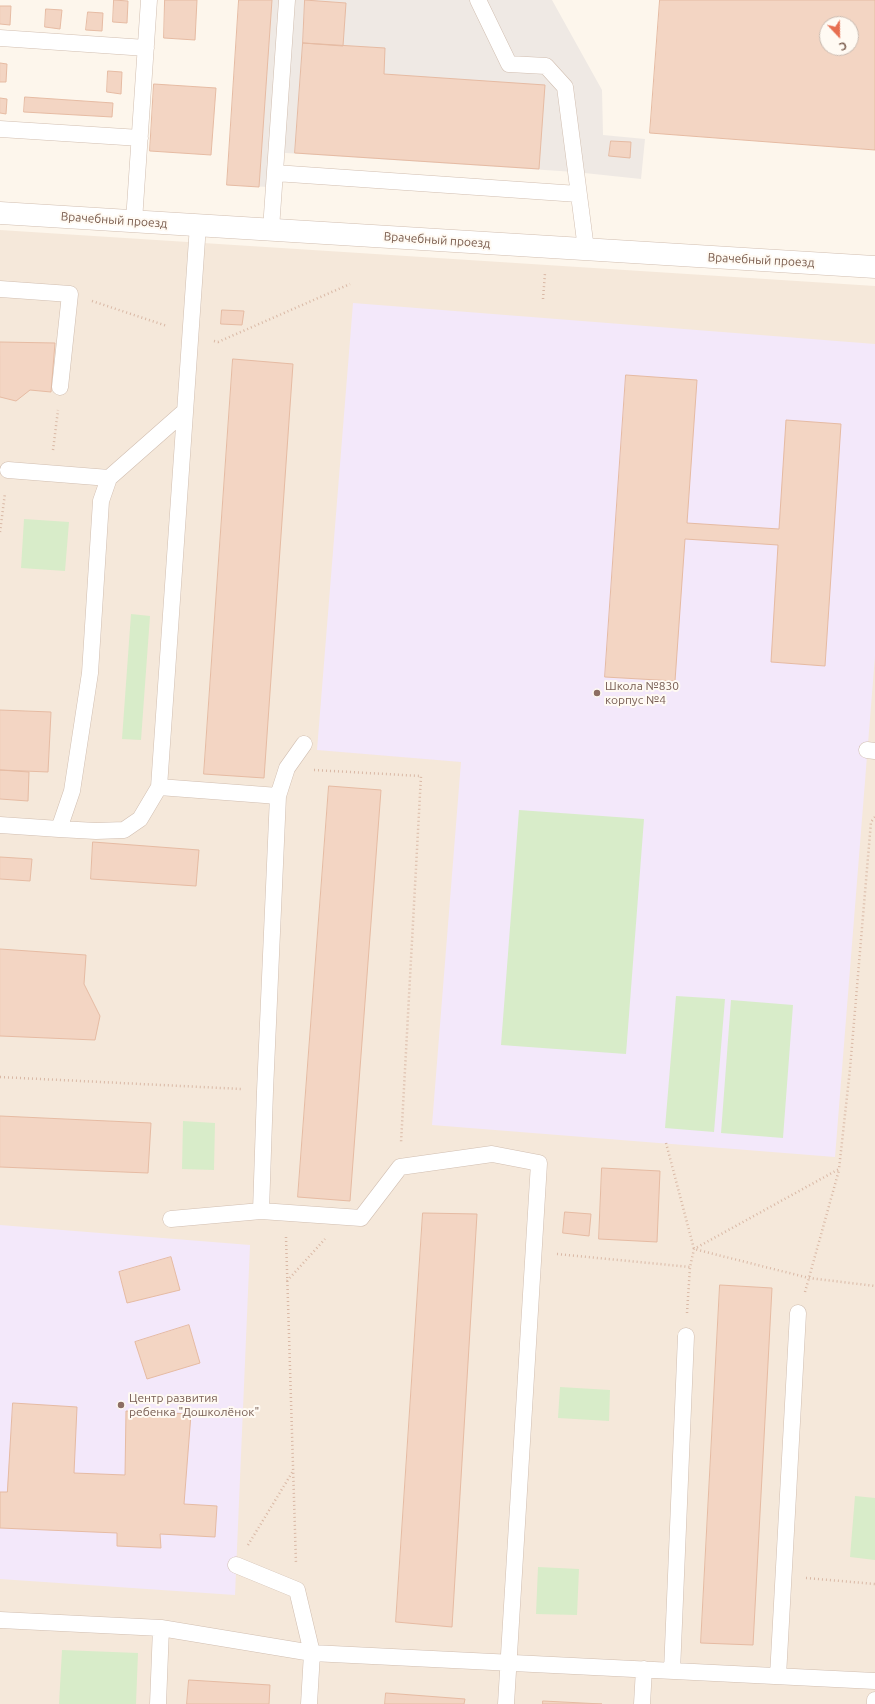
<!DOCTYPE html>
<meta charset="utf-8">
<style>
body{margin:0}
#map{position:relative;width:875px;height:1704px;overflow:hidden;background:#fdf6ec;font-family:Ubuntu,sans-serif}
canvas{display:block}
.north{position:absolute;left:819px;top:16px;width:40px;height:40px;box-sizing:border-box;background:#fffaf3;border:1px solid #cabbb1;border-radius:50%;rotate:158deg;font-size:11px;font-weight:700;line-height:16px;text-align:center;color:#7a5c4d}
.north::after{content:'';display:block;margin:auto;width:14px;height:18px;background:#e76f51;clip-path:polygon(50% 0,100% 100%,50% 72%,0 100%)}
</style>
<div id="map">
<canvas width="875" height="1704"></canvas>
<div class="north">С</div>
</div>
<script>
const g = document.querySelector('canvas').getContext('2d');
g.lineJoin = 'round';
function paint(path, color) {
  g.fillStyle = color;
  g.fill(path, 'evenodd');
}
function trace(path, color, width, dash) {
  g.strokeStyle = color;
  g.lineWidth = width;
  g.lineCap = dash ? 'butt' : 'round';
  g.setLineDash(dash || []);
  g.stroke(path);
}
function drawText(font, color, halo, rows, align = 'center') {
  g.font = font + ' Ubuntu,sans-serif';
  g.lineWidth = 4;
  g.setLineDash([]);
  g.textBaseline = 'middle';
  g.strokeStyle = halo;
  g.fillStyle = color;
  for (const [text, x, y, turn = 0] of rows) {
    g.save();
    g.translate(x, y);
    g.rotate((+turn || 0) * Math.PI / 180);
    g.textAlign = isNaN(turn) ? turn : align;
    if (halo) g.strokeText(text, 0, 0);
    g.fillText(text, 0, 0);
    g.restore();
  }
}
const residential = new Path2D(`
 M0,230L875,286V1704H0Z`);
const industrial = new Path2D(`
 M239,0H552L602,90L603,135L645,139L641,179L575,172L271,152L269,187L227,185Z`);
const education = new Path2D(`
 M353,303L875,344V656L835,1157L432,1125L461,762L317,750Z
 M0,1225L250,1245L235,1595L0,1579Z`);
const green = new Path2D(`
 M24,519L69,522L65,571L21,568Z
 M131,614L150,616L141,740L122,739Z
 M519,810L644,819L626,1054L501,1045Z
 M676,996L725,999L714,1132L665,1128Z
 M731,1000L793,1005L783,1138L721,1133Z
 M183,1121L215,1123L214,1170L182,1169Z
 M560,1387L610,1390L609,1421L558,1418Z
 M855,1496L875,1498V1560L850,1557Z
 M538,1567L579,1569L577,1615L536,1614Z
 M62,1650L138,1653L136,1704H59Z`);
const building = new Path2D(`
 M114,0L128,1L127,23L113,22Z
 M165,0H197L195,40L164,38Z
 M239,0H272L259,187L227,185Z
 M305,0L346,3L343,46L303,43Z
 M660,0H875V150L650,133ZM827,24H851V48H827Z
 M0,6H11L10,25L0,24Z
 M46,9L62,10L60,29L45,27Z
 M88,12L103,13L102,31L86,30Z
 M303,43L385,48L384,74L545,85L539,169L295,153Z
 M0,63L7,64L6,82H0Z
 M108,71L122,72L121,94L107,92Z
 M154,84L216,88L211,155L150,151Z
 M25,97L113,103L112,117L24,112Z
 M0,98L7,99L6,114L0,113Z
 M611,141L631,142L630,158L609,156Z
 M222,310L244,311L242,325L221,324Z
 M0,342L55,343L51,392L30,390L16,401L0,397Z
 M233,359L293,364L264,778L204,774Z
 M626,375L697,380L687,523L779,529L786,420L841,424L825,666L771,662L778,545L685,539L675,681L605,677Z
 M0,710L51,712L48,772L0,770Z
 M0,770L29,772L28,801L0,799Z
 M329,786L381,790L350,1201L298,1197Z
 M93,842L199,850L196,886L91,879Z
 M0,857L32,859L30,881L0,879Z
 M0,949L86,955L84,984L100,1016L95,1040L0,1036Z
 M0,1116L151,1123L148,1173L0,1167Z
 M602,1168L660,1171L657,1242L599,1239Z
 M565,1212L591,1214L589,1236L563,1233Z
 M423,1213L477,1214L452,1627L396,1622Z
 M171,1257L180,1290L127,1303L119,1272Z
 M720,1285L772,1288L753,1645L701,1643Z
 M189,1325L200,1363L147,1379L135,1342Z
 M13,1403L77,1407L74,1473L125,1475L126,1411L191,1414L184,1504L217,1506L215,1537L160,1534L161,1548L117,1546V1533L0,1528V1492H7Z
 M189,1680L270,1685L269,1704H187Z
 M386,1693L465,1699L464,1704H385Z
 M543,1701L602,1704H543Z`);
const path = new Path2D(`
 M543,299L545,273
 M92,301L167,326
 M214,341L218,342L350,284
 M53,450L58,410
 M0,532L5,493
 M314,770L421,776L401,1143
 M0,1077L242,1089
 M666,1143L694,1249L809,1278L875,1286
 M286,1237L296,1564
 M557,1254L690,1267
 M287,1281L325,1239
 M805,1292L839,1170
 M687,1313L690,1267L694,1249L839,1169L850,1069L871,822L875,817
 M248,1545L293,1471
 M806,1578L875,1584`);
const lane = new Path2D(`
 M478,0L509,64L546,66L565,87L586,249
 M0,38L146,48
 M0,129L140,138
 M275,173L578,194
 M134,221L149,0
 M271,229L287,0
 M0,289L70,294L60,387
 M185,411L109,478L101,501L90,673L72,791L59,829L96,831L124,830L140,819L159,787L198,225
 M8,470L109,478
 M867,750L875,751
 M159,787L278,796L265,1091L261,1211L361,1218L400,1167L492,1154L539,1163L506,1704
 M278,796L287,768L304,744
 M0,825L59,829
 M171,1219L261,1211
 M236,1565L297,1590L312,1653L309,1704
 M0,1620L161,1628L312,1653L875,1681
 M672,1671L686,1336
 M778,1676L798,1313
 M158,1704L161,1628
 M642,1704L644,1669
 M875,1704V1700`);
const street = new Path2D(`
 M0,213L875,267`);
const markers = [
 [597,693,4,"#8d6e63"],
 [121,1405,4,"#8d6e63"]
];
const streetNames = [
 ["Врачебный проезд",114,220,4],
 ["Врачебный проезд",437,240,4],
 ["Врачебный проезд",761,260,3]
];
const educationNames = [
 ["Школа №830",605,686],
 ["корпус №4",605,700],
 ["Центр развития",129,1398],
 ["ребенка \"Дошколёнок\"",129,1412]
];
paint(residential, '#f5e8da');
paint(industrial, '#efe9e4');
paint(education, '#f3e8fa');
paint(green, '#d8ecc9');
paint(building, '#f3d5c3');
trace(building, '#e6bba3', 1);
trace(lane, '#d1beb0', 17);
trace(street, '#d1beb0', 23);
trace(path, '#d9b8a5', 2.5, [1, 3]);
trace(lane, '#fff', 16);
trace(street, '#fff', 22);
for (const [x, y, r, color] of markers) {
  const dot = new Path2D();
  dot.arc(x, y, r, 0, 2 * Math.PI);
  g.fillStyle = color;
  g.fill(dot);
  trace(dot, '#fffaf3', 1.5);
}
drawText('12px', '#7a5c4d', '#fffaf3', streetNames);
drawText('12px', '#785e54', '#fffaf3', educationNames, 'left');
</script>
